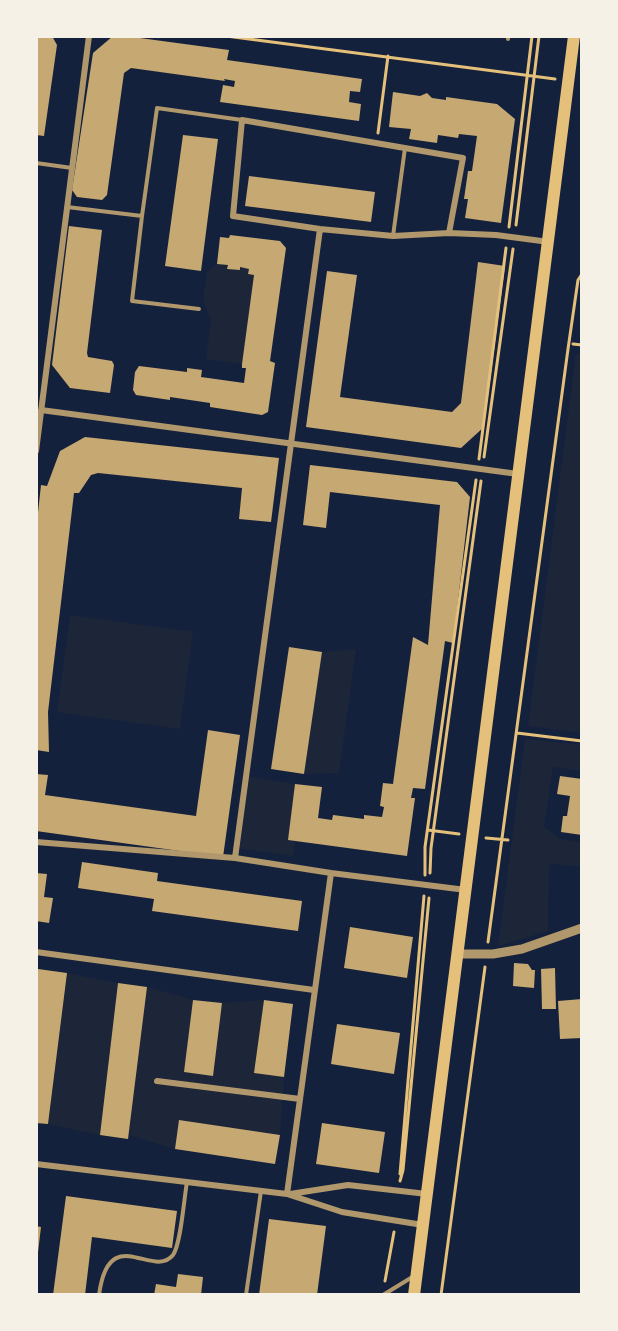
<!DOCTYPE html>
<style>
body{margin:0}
#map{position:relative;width:618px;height:1331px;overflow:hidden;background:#14213d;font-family:"PT Sans Narrow",sans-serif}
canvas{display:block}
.frame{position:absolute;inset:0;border:38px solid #f6f1e7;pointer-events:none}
</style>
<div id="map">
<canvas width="618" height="1331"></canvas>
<div class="frame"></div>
</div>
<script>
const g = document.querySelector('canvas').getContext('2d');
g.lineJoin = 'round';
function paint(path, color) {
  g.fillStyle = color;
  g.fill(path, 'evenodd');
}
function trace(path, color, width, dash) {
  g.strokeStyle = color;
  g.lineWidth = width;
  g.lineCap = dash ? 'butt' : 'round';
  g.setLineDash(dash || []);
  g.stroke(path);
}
const green = new Path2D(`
 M217,264L228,265V269L240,270V267L249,269L254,275L242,364L206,359L211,320L203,300L207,272Z
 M576,353L582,354V733L528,726Z
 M70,615L193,632L180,729L57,712Z
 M356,649L339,773L304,774L322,652Z
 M525,739L582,745V771L553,767L544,827L560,839L582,842V867L549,863L548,931L498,946Z
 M246,776L295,784L288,840L295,841L293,856L236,848Z
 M67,973L118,983L100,1135L48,1124Z
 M147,987L193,1000L184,1072L212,1076L222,1003L264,1000L255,1073L284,1077L280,1135L175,1149L129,1135Z`);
const building = new Path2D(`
 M36,36H52L57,45L44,136L36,135Z
 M113,36H125L229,50L227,60L362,79L360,92L350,91L349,102L361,104L359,121L220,102L223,85L234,87L235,81L224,79L225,81L131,68L124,73L107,195L102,200L77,197L72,190L93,53Z
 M393,92L420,96L427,93L432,98L446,100V97L497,104L515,119L501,223L465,218L468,199H464L468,171H472L477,136L459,134L458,138L438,135L437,143L409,139L411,129L389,127Z
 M183,135L218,139L201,271L165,266Z
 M249,176L375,192L371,222L245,206Z
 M69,226L102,230L87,353L88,357L112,361L114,365L110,393L70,388L52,365Z
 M230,235L280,241L286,248L270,361L275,363L268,412L262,415L210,407V403L170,397V400L136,395L133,390L135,372L139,366L187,372V368L202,370L201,377L244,383L246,368H242V364L254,275L248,274L249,269L240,267V270L227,269L228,265L217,264L220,237L229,238Z
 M478,262L505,266L484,427L461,448L306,427L327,271L357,275L340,397L452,412L461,403Z
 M85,437L279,458L271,522L239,519L242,488L98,473L91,475L79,493H74L48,712L49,752L36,750V531L41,485L47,486L60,451Z
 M310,465L457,482L470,497L453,643L445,641L425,789L413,788L411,798H415L407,856L288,840L295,784L322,787L318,818L332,820L333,815L364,819V815L382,817L384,807L380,806L383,783L393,784L413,637L428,645L440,505L330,492L326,528L303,525Z
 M289,647L322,652L304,774L271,769Z
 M208,730L240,735L223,857L36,831V774L48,775L45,795L196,816Z
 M560,776L582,779V835L561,832L563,816H567L570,796L557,794Z
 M82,862L158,873L157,881L302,901L298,931L152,911L154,899L78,888Z
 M36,873L47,874L44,897L53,898L49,923L36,921Z
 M350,927L413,937L407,978L344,968Z
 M514,963L528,964L532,970H535L534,988L513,986Z
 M555,968L556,1009H542L541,969Z
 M38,969L67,973L48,1124L36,1123V987Z
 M118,983L147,987L128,1139L100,1135Z
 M582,999V1038L560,1039L558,1001Z
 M193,1000L222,1003L213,1076L184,1072Z
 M264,1000L293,1004L284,1077L254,1073Z
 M337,1024L400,1033L394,1074L331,1064Z
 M179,1120L280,1135L275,1164L175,1149Z
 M322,1123L385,1132L379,1173L316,1164Z
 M66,1196L177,1211L172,1248L92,1237L85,1295H53Z
 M269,1219L326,1226L317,1295H259Z
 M36,1226L41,1227L37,1261H36Z
 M178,1274L203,1277L201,1295H154L156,1284L176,1287Z`);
const path = new Path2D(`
 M226,36L555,79
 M378,133L388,56
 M516,225L539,36
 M509,227L532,36
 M573,344L582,345
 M484,457L513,249
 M479,459L506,248
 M517,733L582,741
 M428,830L459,834
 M486,838L508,840
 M430,873L431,848L481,481
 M425,875V847L476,480
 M488,942L568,349L578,280L582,274
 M400,1174L424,896
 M400,1181L403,1170L429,898
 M385,1281L394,1232
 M441,1295L485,967`);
const service = new Path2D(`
 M508,39V36
 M36,163L72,168
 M67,207L142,216L157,108L242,120
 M142,216L132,301L199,309
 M393,236L405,148
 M99,1295C109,1221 153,1280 173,1255C181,1244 184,1198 187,1182
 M246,1295L261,1191
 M383,1295L414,1276`);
const minor = new Path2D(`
 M449,233L463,158L242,120L233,216L320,229L393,236L449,233L496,235L549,242
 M41,410L518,474
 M36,451L89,36
 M36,842L235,858L331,873L466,890
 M235,858L320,229
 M36,952L314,990
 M157,1081L300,1099
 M36,1164L287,1194L342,1212L423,1225
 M287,1194L331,873
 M290,1194L348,1185L427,1194`);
const tertiary = new Path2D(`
 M458,954H493L522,949L582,928`);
const primary = new Path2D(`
 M414,1295L574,36`);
paint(green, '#1d2539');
paint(building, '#c6a872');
trace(path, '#e5c07b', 3);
trace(service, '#b1986c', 4);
trace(minor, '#b1986c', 6);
trace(tertiary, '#b1986c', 9);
trace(primary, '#e5c07b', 12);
</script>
